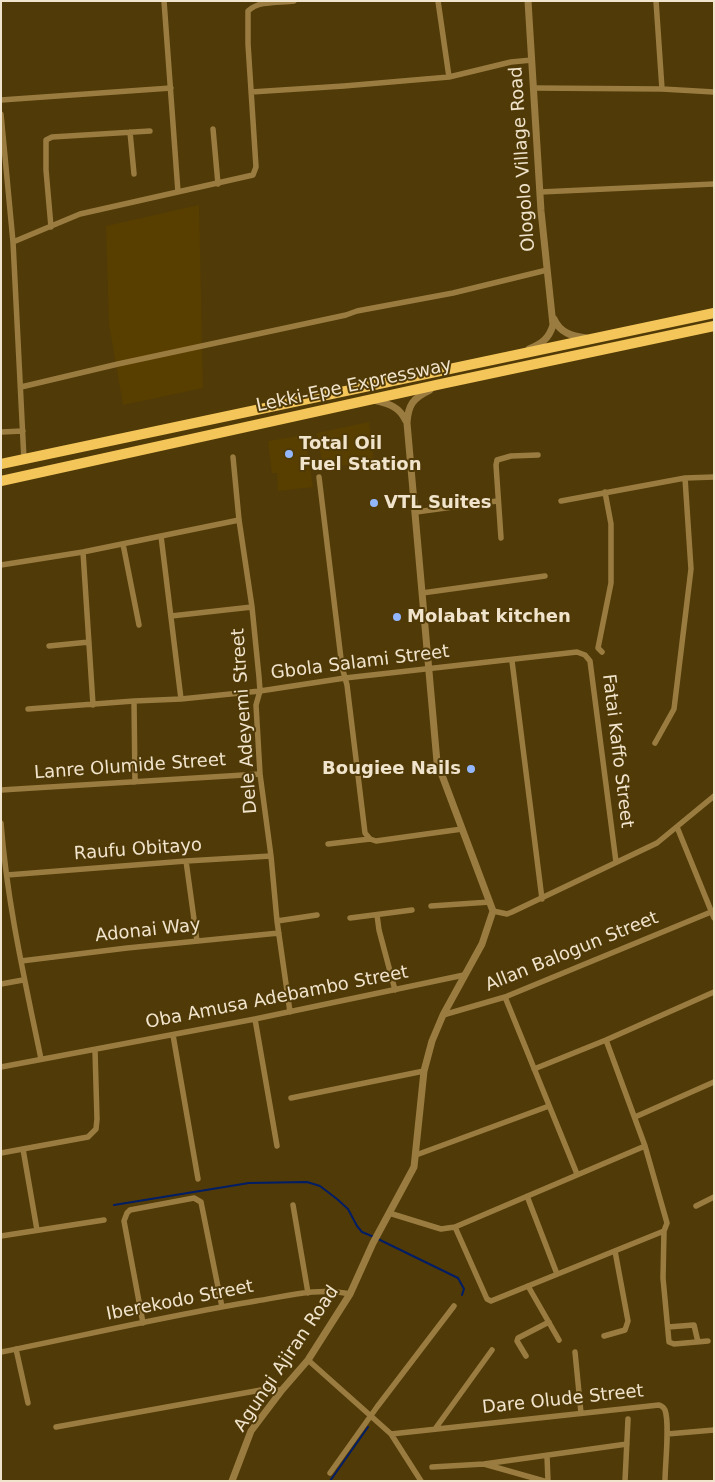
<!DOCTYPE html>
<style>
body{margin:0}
#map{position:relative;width:715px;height:1482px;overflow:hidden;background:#503a08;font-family:"DejaVu Sans",sans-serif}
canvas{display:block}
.frame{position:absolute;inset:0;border:2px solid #f1e4cc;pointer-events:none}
</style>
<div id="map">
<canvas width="715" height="1482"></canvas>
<div class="frame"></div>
</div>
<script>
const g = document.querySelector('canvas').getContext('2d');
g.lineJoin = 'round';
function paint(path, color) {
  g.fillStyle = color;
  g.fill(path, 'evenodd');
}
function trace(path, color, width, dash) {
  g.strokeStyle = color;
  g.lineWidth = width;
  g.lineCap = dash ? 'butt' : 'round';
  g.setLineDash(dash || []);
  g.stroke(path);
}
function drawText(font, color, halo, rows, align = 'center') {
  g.font = font + ' "DejaVu Sans",sans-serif';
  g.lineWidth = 4;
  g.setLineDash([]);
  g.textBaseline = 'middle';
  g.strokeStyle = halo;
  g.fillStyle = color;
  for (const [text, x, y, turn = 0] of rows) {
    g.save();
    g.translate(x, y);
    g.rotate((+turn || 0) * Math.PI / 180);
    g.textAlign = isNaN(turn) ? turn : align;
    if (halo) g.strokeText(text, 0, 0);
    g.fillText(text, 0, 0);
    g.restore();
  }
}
const built = new Path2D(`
 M199,205L203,388L123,405L109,324L106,226Z
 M369,422L374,462L323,468L317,433Z
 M305,435L313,487L278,491L277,473H272L268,441Z`);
const stream = new Path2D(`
 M114,1205L249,1183L307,1182L320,1186L337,1199L348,1209L357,1226L362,1232L374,1237
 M378,1239L458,1278L464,1289L462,1295
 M330,1481L368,1427`);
const minor = new Path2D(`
 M164,1L178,192
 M438,1L449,77
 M656,1L662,89
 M533,88L662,89L714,92
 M251,92L344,86L449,77L511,62L532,60
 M1,100L171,88
 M1,114L13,242L24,460
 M213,129L218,184
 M130,132L134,174
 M540,192L714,184
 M51,227L46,170V140L52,137L150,131
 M13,242L80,214L253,175L256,167L248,44V11C259,0 280,3 294,1
 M21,387L118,364L346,315L357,311L453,293L547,270
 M1,432L23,431
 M233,457L239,520L252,607L259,677L260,691L256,705L260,774L271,856L277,921L290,1012
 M319,477L342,667L347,685L365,833L370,839L376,841L462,829
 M561,501L685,478L714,477
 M416,512L497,501
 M161,536L181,699
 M501,538L496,465L497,460L511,456L538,455
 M123,544L139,625
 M83,552L93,705
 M1,565L83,552L239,520
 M422,593L545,576
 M171,616L252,607
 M49,646L89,642
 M602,652L598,648L611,583V524L605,492
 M512,661L542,899
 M134,701L135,782
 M28,709L134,701L181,699L260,691L345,678L577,652L585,655L590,661L616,862
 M655,743L674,709L691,569L685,478
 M1,790L260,774
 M1,823C7,903 25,981 41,1059
 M677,827L714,918
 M328,844L370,839
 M186,861L197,941
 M7,875L186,861L271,856
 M431,906L490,902
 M493,911L507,914L512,912L657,843L714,796
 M377,915L379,930L395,990
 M350,918L412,910
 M277,921L317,915
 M21,961L127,948L279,933
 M1,984L23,980
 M505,997L577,1174
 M443,1015L505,997L711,912
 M255,1019L277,1146
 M173,1035L198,1179
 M1,1067L255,1019L464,975
 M534,1069L606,1040L714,992
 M291,1098L424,1071
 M635,1117L714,1082
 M23,1149L37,1230
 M1,1153L88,1137L96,1129L97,1119L95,1050
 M416,1155L549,1106
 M527,1196L557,1274
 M293,1205L308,1293
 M696,1206L714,1197
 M389,1213L441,1229L455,1227L645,1146
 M455,1227L487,1299L491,1301L664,1231L667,1223L645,1146L606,1040
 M664,1231L663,1278L669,1342L674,1344L708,1341
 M1,1236L104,1220
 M528,1286L559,1340
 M143,1323L124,1221L127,1213L130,1210L194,1198L201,1202L222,1307
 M668,1327L694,1325L698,1342
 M604,1336L625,1330L628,1321L615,1251
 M16,1349L28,1403
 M1,1352C86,1335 171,1315 256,1301C287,1296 320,1287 350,1294
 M575,1352L581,1413
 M526,1356L517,1341L518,1338L549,1322
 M308,1360L391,1434L421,1481
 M56,1427L261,1390H282
 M435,1429L492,1350
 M391,1434L659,1405C663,1407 663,1406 665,1410C670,1424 665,1464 665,1481
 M667,1434L714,1430
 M547,1456L548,1481
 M484,1464L627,1444
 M432,1467L484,1464L544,1481
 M330,1473L377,1407L454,1306
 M625,1481L628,1419`);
const tertiary = new Path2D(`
 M528,1L541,211L553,325C549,339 541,344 529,349
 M554,319C560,333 572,336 586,338
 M373,400C389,404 399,406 406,421
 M232,1481L251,1431L282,1390L308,1360L350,1294L373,1243L414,1167L424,1071L432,1041L443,1015L482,944L493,911L437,762L407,423C408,405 413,398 430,390`);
const trunk = new Path2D(`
 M1,464L714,313
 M1,481L441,384L714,326`);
const markers = [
 [289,454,5,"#93b7fd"],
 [374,503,5,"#93b7fd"],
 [397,617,5,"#93b7fd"],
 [471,769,5,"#93b7fd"]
];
const streetNames = [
 ["Ologolo Village Road",523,159,-94],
 ["Lekki-Epe Expressway",354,386,-12],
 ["Gbola Salami Street",360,663,-7],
 ["Dele Adeyemi Street",245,721,-94],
 ["Fatai Kaffo Street",617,751,83],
 ["Lanre Olumide Street",130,767,-4],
 ["Raufu Obitayo",138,850,-4],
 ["Adonai Way",148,931,-6],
 ["Allan Balogun Street",572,952,-22],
 ["Oba Amusa Adebambo Street",277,998,-11],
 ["Iberekodo Street",180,1301,-11],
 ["Agungi Ajiran Road",287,1359,-56],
 ["Dare Olude Street",563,1400,-6]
];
const poiNames = [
 ["Total Oil",299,444],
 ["Fuel Station",299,465],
 ["VTL Suites",384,503],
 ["Molabat kitchen",407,617],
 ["Bougiee Nails",461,769,"right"]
];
paint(built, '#583f00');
trace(stream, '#011d66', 2);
trace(minor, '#9a7c40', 5.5);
trace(tertiary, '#9a7c40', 7);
trace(trunk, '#f4c65a', 10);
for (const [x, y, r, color] of markers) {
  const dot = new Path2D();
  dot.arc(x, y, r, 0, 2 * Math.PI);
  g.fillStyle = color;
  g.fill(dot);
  trace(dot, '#503a08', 2);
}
drawText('18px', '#f1e4cc', '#503a08', streetNames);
drawText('bold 18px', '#f1e4cc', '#503a08', poiNames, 'left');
</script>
